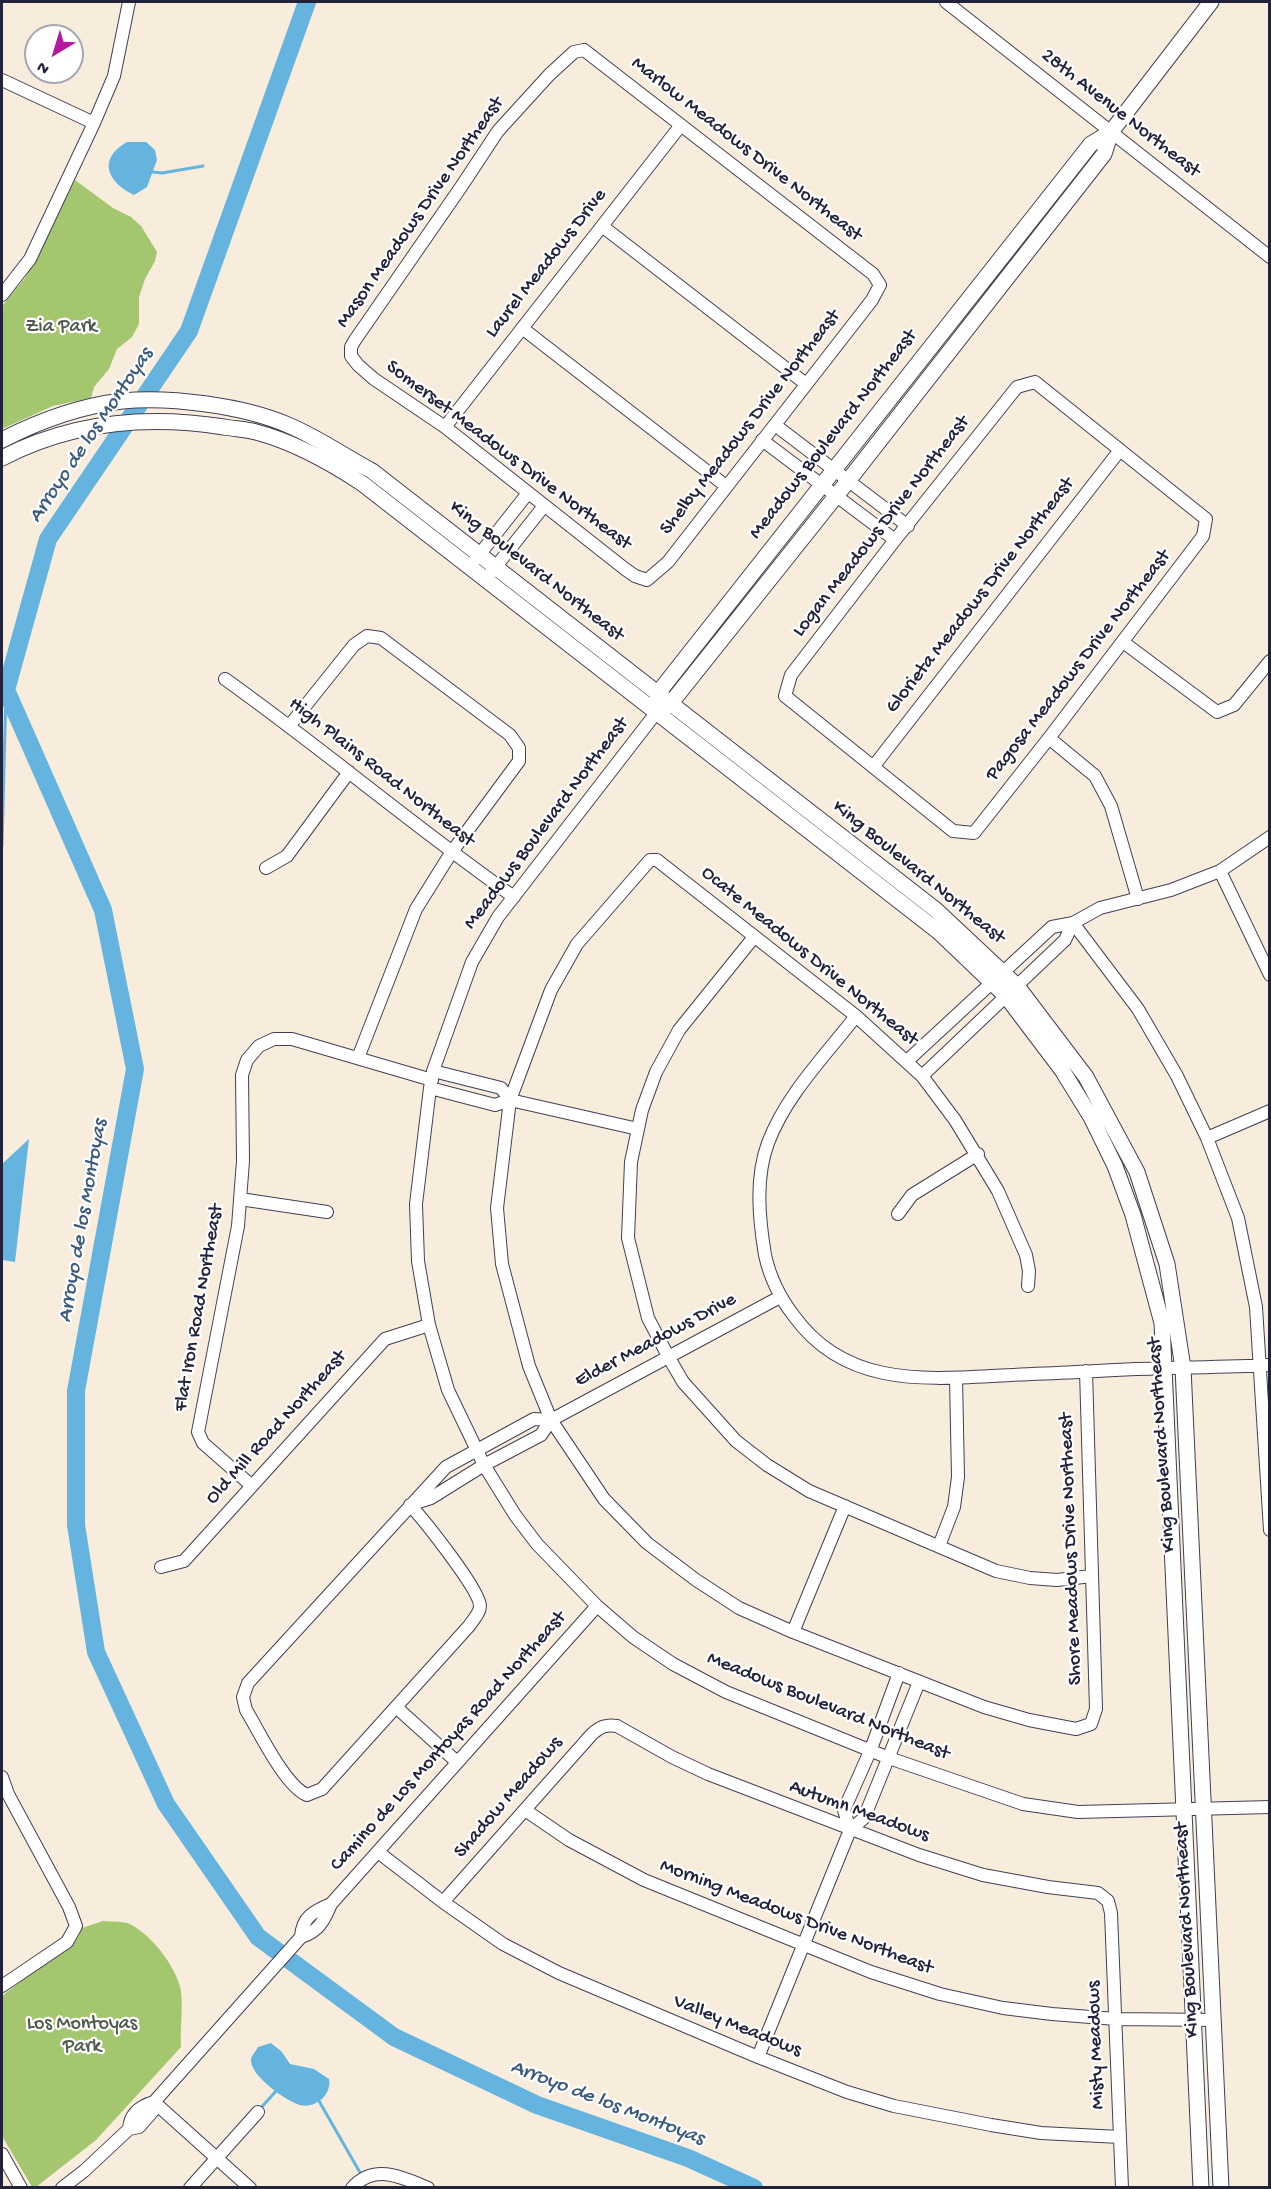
<!DOCTYPE html>
<style>
body{margin:0}
#map{position:relative;width:1271px;height:2189px;overflow:hidden;background:#f8eddc;font-family:"Gochi Hand",sans-serif}
canvas{display:block}
.frame{position:absolute;inset:0;border:3px solid #22223b;pointer-events:none}
.north{position:absolute;left:24px;top:24px;width:60px;height:60px;box-sizing:border-box;background:#fff;border:2px solid #a7a7b1;border-radius:50%;rotate:218deg;font-size:16px;font-weight:700;line-height:24px;text-align:center;color:#22223b}
.north::after{content:'';display:block;margin:auto;width:21px;height:27px;background:#b5179e;clip-path:polygon(50% 0,100% 100%,50% 72%,0 100%)}
</style>
<div id="map">
<canvas width="1271" height="2189"></canvas>
<div class="frame"></div>
<div class="north">N</div>
</div>
<script>
const g = document.querySelector('canvas').getContext('2d');
g.lineJoin = 'round';
function paint(path, color) {
  g.fillStyle = color;
  g.fill(path, 'evenodd');
}
function trace(path, color, width, dash) {
  g.strokeStyle = color;
  g.lineWidth = width;
  g.lineCap = dash ? 'butt' : 'round';
  g.setLineDash(dash || []);
  g.stroke(path);
}
function drawText(font, color, halo, rows, align = 'center') {
  g.font = font + ' "Gochi Hand",sans-serif';
  g.lineWidth = 4.5;
  g.setLineDash([]);
  g.textBaseline = 'middle';
  g.strokeStyle = halo;
  g.fillStyle = color;
  for (const [text, x, y, turn = 0] of rows) {
    g.save();
    g.translate(x, y);
    g.rotate((+turn || 0) * Math.PI / 180);
    g.textAlign = isNaN(turn) ? turn : align;
    if (halo) g.strokeText(text, 0, 0);
    g.fillText(text, 0, 0);
    g.restore();
  }
}
const green = new Path2D(`
 M75,180L113,208L131,217L141,226L157,252L155,261L145,279L139,297V324L132,337L117,349L109,369L94,387L91,398L53,406L2,429V306L25,278L38,255Z
 M103,1921C111,1922 120,1921 127,1923C149,1931 177,1967 181,1991C183,2009 180,2028 181,2047L96,2140L36,2187H32L2,2136V1996L78,1938L82,1928Z`);
const water = new Path2D(`
 M127,142H146L155,150L157,160L147,187L134,195C107,182 97,159 127,142Z
 M29,1139L15,1262L2,1260V1164Z
 M271,2043L282,2052L290,2064L314,2069L329,2079C332,2095 315,2109 300,2105C286,2101 249,2075 251,2059C252,2055 256,2051 258,2047Z`);
const stream = new Path2D(`
 M153,172L162,173L203,166
 M2,846L6,690
 M319,2101L362,2176
 M259,2110L276,2091`);
const river = new Path2D(`
 M307,2L189,331L48,539L6,690L103,910L135,1069L76,1391V1525L96,1652L166,1804L258,1937L394,2037L537,2105L688,2158L754,2188`);
const minor = new Path2D(`
 M946,2L1270,257
 M584,50L873,274L880,285L872,300L668,562L647,580L635,576L625,569L445,427L374,379L358,365L351,356V347L355,340L461,187L498,131L549,75L574,52Z
 M2,80L94,123
 M602,226L806,384
 M2,295L30,259L94,123L114,76L129,2
 M522,328L726,486
 M1035,382L1206,519L1203,536L1049,738L974,833L953,831L785,696L791,675L895,540L1017,387Z
 M775,425L908,526
 M445,427L681,125
 M762,440L895,540
 M475,560L528,493
 M490,574L544,506
 M1123,642L1217,712L1234,705L1270,661
 M225,679C323,749 415,827 514,897
 M656,713L498,917L472,962L433,1071L430,1088L416,1204L418,1261L429,1325L448,1390L484,1465L515,1515L537,1544L597,1606L633,1637L673,1664L726,1692L889,1758L1023,1804L1078,1812L1270,1807
 M290,725L354,645L367,636L381,638L510,735L519,748V761L451,853L416,909L358,1058
 M1049,738L1095,776L1111,806L1138,899
 M873,767L1120,450
 M266,868L287,856L349,772
 M1220,871L1270,975
 M1073,923L1138,1009L1177,1076L1207,1138L1238,1218L1256,1307L1270,1530
 M754,937L679,1030L656,1072L642,1110L631,1162L628,1238L648,1318L668,1356L683,1382L736,1441L767,1465L809,1491L996,1571L1030,1578L1057,1580L1092,1576
 M856,1016C825,1056 786,1095 768,1143C755,1178 759,1219 765,1255C770,1278 780,1298 794,1316C843,1384 918,1380 992,1376C1027,1374 1062,1373 1097,1371C1154,1367 1212,1368 1270,1365
 M907,1061L1052,927L1073,923L1100,908L1171,890L1220,871L1270,837
 M433,1071L501,1088L510,1100
 M922,1076L1065,940L1073,923
 M430,1088L495,1105L510,1100L638,1129
 M1207,1138L1270,1111
 M240,1199L327,1212
 M898,1214L912,1195L978,1154
 M1028,1286L1029,1271L1026,1255L998,1191L955,1120L922,1076L856,1016L662,864L657,860H650L577,944L551,990L510,1100L497,1208L502,1264L529,1366L551,1420L604,1499L647,1543L696,1580L739,1608L793,1632L984,1707L1029,1720L1076,1729L1091,1724L1096,1709L1086,1371
 M252,1486L203,1443L198,1432L238,1226L243,1161L242,1075L247,1060L259,1046L274,1039H292L432,1080
 M412,1504L431,1498L484,1465L541,1435L551,1420L780,1297
 M410,1505C423,1519 480,1590 480,1606C480,1613 473,1620 469,1626L322,1789L307,1795C285,1786 259,1731 246,1710L243,1697L248,1683L446,1467L534,1419L551,1420
 M939,1546L954,1507L958,1477L956,1378
 M161,1567L184,1561L385,1339L429,1325
 M793,1632L845,1506
 M396,1707L457,1762
 M2,1777L8,1794L69,1907L76,1926L67,1942L2,1986
 M525,1810L569,1840L644,1880L871,1972L940,1994L1003,2008L1052,2014L1116,2019L1213,2020
 M850,1830L844,1810L871,1749L899,1673
 M378,1852L443,1902L503,1944L559,1973L758,2057L847,2092L894,2106L991,2125L1041,2133L1120,2137
 M443,1902L592,1734C600,1727 606,1724 617,1726L672,1757L708,1774L919,1855L983,1875L1048,1887L1098,1893L1108,1901L1111,1913L1122,2188
 M301,1937C302,1917 314,1911 331,1904
 M758,2057L850,1830L864,1818L919,1682
 M154,2102L250,2188
 M129,2129C130,2114 140,2106 154,2102L301,1937C318,1932 324,1921 331,1904L597,1606
 M2,2154L21,2188
 M62,2188L84,2171L129,2129L139,2127L153,2111L154,2102
 M190,2188L258,2112
 M352,2188C374,2163 402,2177 428,2188`);
const tertiary = new Path2D(`
 M2,440C39,421 80,406 122,401C170,396 244,406 288,425C317,437 344,456 372,471L936,910L1017,986L1086,1077L1137,1172L1167,1264L1183,1368L1221,2188
 M2,458C71,422 148,415 224,427C235,429 246,429 256,432C294,442 330,462 363,484L939,932L1006,996L1062,1070L1091,1117L1115,1166L1133,1215L1162,1323L1201,2188
 M657,703L658,693L1091,144L1111,132
 M663,709L671,703L848,481L1104,154L1111,132L1211,2`);
const streetNames = [
 ["28th Avenue Northeast",1120,114,38],
 ["Marlow Meadows Drive Northeast",746,150,38],
 ["Mason Meadows Drive Northeast",421,213,-55],
 ["Laurel Meadows Drive",547,264,-52],
 ["Shelby Meadows Drive Northeast",751,423,-52],
 ["Meadows Boulevard Northeast",834,435,-52],
 ["Somerset Meadows Drive Northeast",508,456,37],
 ["Logan Meadows Drive Northeast",882,527,-52],
 ["King Boulevard Northeast",536,572,38],
 ["Glorieta Meadows Drive Northeast",981,596,-52],
 ["Pagosa Meadows Drive Northeast",1079,666,-52],
 ["High Plains Road Northeast",381,773,38],
 ["Meadows Boulevard Northeast",547,824,-53],
 ["King Boulevard Northeast",918,873,39],
 ["Ocate Meadows Drive Northeast",809,957,39],
 ["Flat Iron Road Northeast",200,1308,-80],
 ["Elder Meadows Drive",656,1341,-28],
 ["Old Mill Road Northeast",277,1428,-48],
 ["King Boulevard Northeast",1163,1445,-94],
 ["Shore Meadows Drive Northeast",1072,1549,-92],
 ["Meadows Boulevard Northeast",828,1707,22],
 ["Camino de Los Montoyas Road Northeast",449,1742,-48],
 ["Shadow Meadows",509,1798,-49],
 ["Autumn Meadows",859,1812,20],
 ["Morning Meadows Drive Northeast",796,1918,21],
 ["King Boulevard Northeast",1188,1930,-93],
 ["Valley Meadows",737,2027,22],
 ["Misty Meadows",1097,2045,-92]
];
const parkNames = [
 ["Zia Park",61,328],
 ["Los Montoyas",82,2025],
 ["Park",82,2048]
];
const waterNames = [
 ["Arroyo de los Montoyas",92,436,-56],
 ["Arroyo de los Montoyas",84,1221,-80],
 ["Arroyo de los Montoyas",607,2104,21]
];
paint(green, '#a4c66e');
paint(water, '#65b4e0');
trace(stream, '#65b4e0', 3);
trace(river, '#65b4e0', 18);
trace(minor, '#424053', 14);
trace(tertiary, '#424053', 17);
trace(minor, '#fff', 12);
trace(tertiary, '#fff', 15);
drawText('20px', '#22223b', '#fff', streetNames);
drawText('20px', '#505b4d', '#fff', parkNames);
drawText('italic 21px', '#3d5c7d', '#fff', waterNames);
</script>
